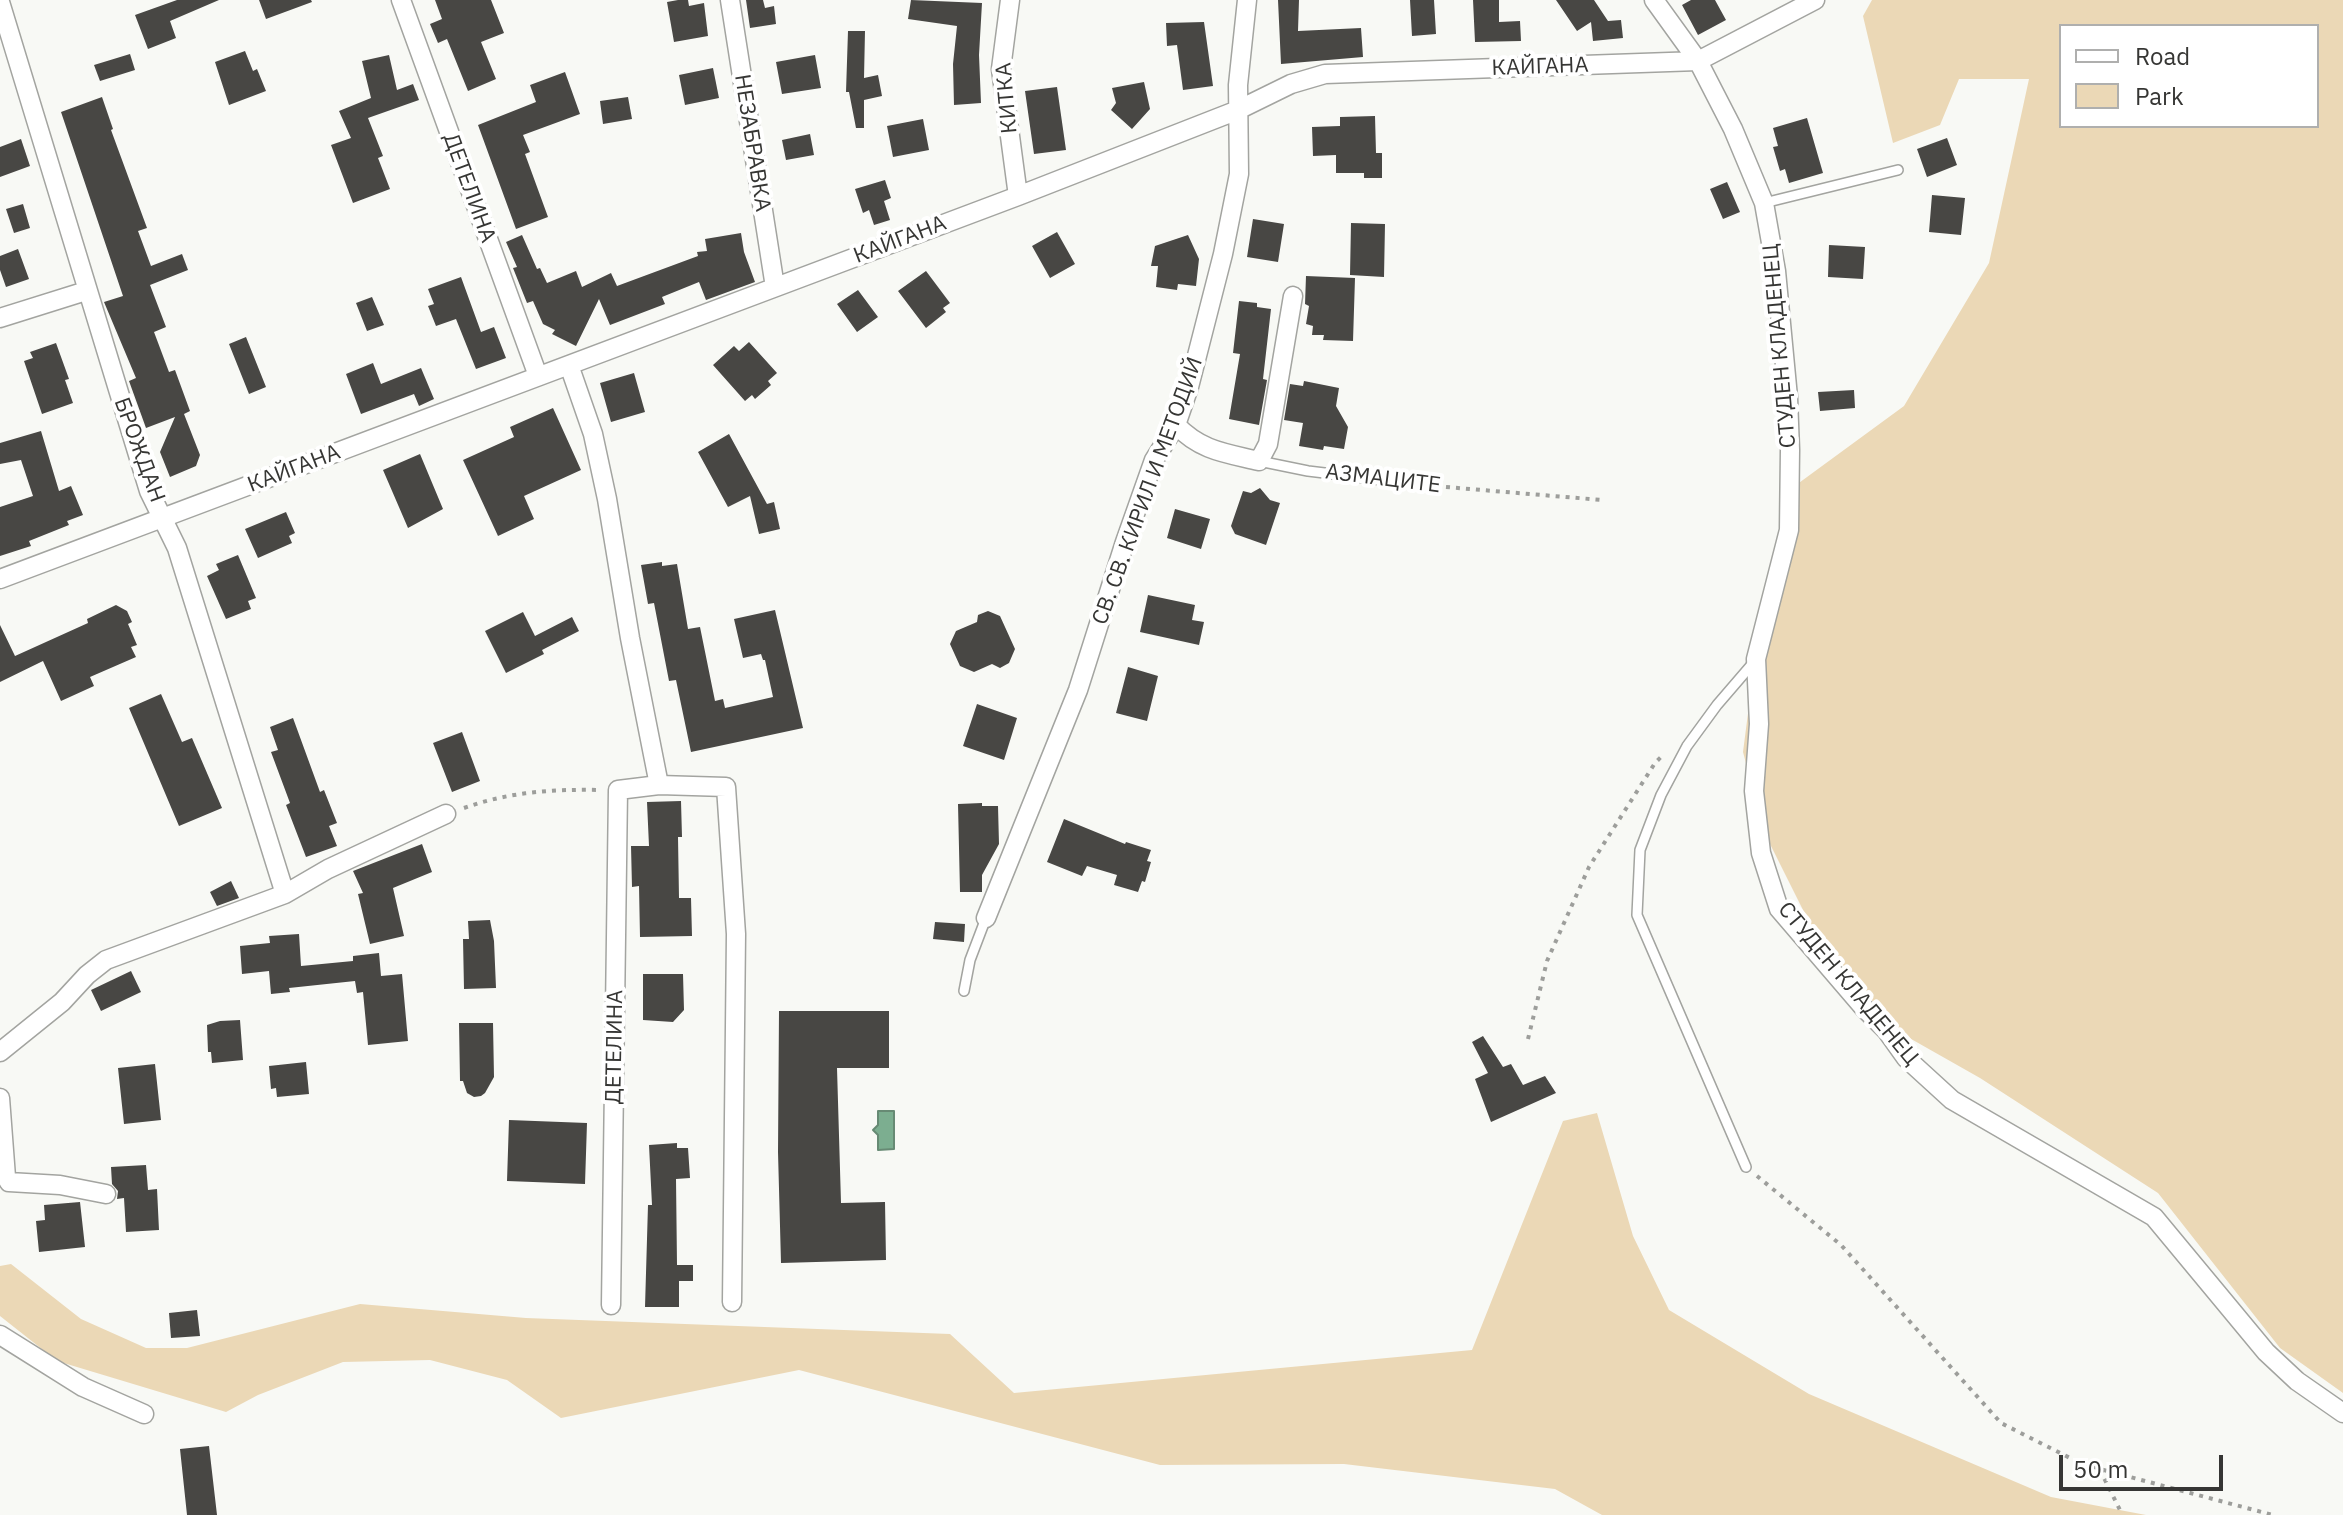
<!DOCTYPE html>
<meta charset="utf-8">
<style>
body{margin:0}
#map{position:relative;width:2343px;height:1515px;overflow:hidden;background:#f8f9f5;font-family:"IBM Plex Sans",sans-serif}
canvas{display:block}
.legend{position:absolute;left:2059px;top:24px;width:260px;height:104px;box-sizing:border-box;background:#fff;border:2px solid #afafae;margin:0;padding:10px 14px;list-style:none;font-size:24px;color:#363634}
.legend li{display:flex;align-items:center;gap:16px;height:40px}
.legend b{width:40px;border:2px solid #afafae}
.scale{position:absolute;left:2059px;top:1455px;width:164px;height:36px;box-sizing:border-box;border:4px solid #363634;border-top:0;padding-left:10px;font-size:24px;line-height:28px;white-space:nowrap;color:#363634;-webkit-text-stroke:6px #fff;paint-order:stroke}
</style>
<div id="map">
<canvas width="2343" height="1515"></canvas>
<ul class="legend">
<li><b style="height:10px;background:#fff"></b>Road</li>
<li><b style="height:22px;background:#ebd8b6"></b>Park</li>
</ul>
<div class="scale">50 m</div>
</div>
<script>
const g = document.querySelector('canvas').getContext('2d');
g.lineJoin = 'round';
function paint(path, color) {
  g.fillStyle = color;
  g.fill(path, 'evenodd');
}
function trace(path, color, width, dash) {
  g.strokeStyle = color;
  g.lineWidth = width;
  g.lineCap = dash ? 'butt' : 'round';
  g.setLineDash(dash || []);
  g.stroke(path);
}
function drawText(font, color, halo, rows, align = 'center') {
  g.font = font + ' "IBM Plex Sans",sans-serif';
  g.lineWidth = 8;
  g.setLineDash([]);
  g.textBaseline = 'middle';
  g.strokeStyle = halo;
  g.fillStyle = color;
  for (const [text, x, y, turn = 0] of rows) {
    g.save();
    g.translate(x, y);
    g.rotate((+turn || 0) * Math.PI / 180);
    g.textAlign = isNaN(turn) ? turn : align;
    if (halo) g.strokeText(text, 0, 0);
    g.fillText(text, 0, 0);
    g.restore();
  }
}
const green = new Path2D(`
 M1872,0H2343V1393L2280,1348L2158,1193L1980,1078L1897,1031L1811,926L1765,834L1743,752L1759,628L1792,488L1904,406L1989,263L2029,79H1959L1940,125L1893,143L1863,16ZM2061,26H2317V126H2061Z
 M1597,1113L1633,1236L1669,1310L1809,1394L2051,1497L2146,1515H1602L1555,1489L1344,1464L1160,1465L799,1370L561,1418L507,1380L430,1360L343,1362L258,1395L226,1412L57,1361L0,1316V1266L11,1264L81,1319L146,1348H187L360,1304L526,1318L950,1334L1014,1393L1472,1350L1563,1121Z`);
const water = new Path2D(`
 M878,1111H894V1149L878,1150V1135L873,1130L878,1125Z`);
const building = new Path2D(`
 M177,0H219L170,21L176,38L148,49L135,15Z
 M259,0H311L312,2L266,19Z
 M435,0H491L504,33L481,42L496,79L468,91L447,39L438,43L430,24L442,19Z
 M678,0H688L689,6L704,3L708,36L674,42L667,2Z
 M746,0H763L765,8L774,6L776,24L750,28Z
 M911,0L982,3L979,55L981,103L954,105L953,64L957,26L908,19Z
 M1278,0H1299L1298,31L1361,28L1363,57L1281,64Z
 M1410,0H1434L1436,34L1412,36Z
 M1473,0H1499V22L1520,21L1521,41L1475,42Z
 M1556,0H1594L1608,21L1621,20L1623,38L1593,41L1591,22L1577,31Z
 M1691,0H1715L1726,20L1698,35L1682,5Z
 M1204,22L1213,86L1183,90L1177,45L1167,46L1166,23Z
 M848,31H865L864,78L878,75L882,96L864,100V128H856L849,92H846Z
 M245,51L253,71L257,69L266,91L229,105L215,62Z
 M130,54L135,70L100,81L94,65Z
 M389,55L397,90L413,84L419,100L368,118L383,156L378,158L390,189L353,203L331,145L351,138L339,111L371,98L362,61Z
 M815,55L821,88L782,94L776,62Z
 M713,68L719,98L685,105L679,75Z
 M565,72L580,114L523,135L530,152L525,154L548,217L516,229L478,125L536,102L530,85Z
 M1144,82L1150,109L1132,129L1111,110L1116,103L1112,88Z
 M1057,87L1066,150L1034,154L1025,91Z
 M102,97L113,129L111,130L147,228L138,231L151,266L182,254L188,270L150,285L166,327L154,332L169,372L175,370L190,411L184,414L200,455L196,466L170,477L160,452L175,417L146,428L129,381L136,378L104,302L123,296L61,112Z
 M628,97L632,119L603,124L600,101Z
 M1375,116L1376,153H1382V178H1364V173H1336V155L1313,156L1312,127L1340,126V117Z
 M1807,118L1823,173L1789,183L1785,169L1780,171L1773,147L1778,146L1773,128Z
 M923,119L929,150L893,157L887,126Z
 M810,134L814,155L786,160L782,140Z
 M1947,138L1957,165L1927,177L1917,149Z
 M21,139L30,166L0,177V147Z
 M885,180L891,198L884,201L890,220L874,225L869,210L863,213L855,189Z
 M1727,182L1740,212L1723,219L1710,189Z
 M1932,195L1965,198L1961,235L1929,232Z
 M23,204L30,228L14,233L6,209Z
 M1253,219L1284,224L1278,262L1247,257Z
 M1351,223L1385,224L1384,277L1350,275Z
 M1057,232L1075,264L1050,278L1032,246Z
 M741,233L744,252L755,282L706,300L699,282L662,297L665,304L610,325L599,299L576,346L552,334L555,330L543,324L533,301L527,303L513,268L517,267L506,242L522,235L537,269L540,268L547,283L576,271L582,287L611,273L617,286L698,256L697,252L707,251L705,239Z
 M1188,235L1199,259L1196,286L1178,284L1177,290L1156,287L1158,266H1151L1155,246Z
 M1829,245L1865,247L1863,279L1828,277Z
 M18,249L29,279L6,287L0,270V256Z
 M926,271L950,303L943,308L946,312L926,328L898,291Z
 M1306,276L1355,278L1353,341L1323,340L1324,335H1312L1313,326L1306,324L1309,306L1305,304Z
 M461,277L481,332L494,327L506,358L476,369L456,319L436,326L428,306L434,304L428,289Z
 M858,290L878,317L857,332L837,304Z
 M372,297L384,325L367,331L356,303Z
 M1239,301L1257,303V307L1271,309L1263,379L1267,380L1259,425L1229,419L1240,354L1233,353Z
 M246,337L266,387L249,394L229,344Z
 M749,342L777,373L768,381L771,385L755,399L752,395L745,401L713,365L734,346L739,351Z
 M56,343L69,379L65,380L73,403L42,414L24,361L33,358L30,352Z
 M373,363L381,384L421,368L434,399L419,406L414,394L361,414L346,374Z
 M634,373L645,412L611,422L600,383Z
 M1304,381L1339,388L1336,406L1348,427L1344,449L1324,446L1323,450L1299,446L1303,423L1284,420L1290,384L1303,386Z
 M1854,390L1855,408L1820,411L1818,392Z
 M553,408L581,470L524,496L534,519L498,536L463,460L514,437L510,427Z
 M41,431L59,491L71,486L83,515L67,521L69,525L29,541L31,546L0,556V507L33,496L21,460L0,464V443Z
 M729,434L767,504L774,502L780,529L759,534L750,496L728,507L698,452Z
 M420,454L443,509L408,528L383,470Z
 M1260,488L1270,500L1280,503L1266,545L1235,534L1231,526L1243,491L1251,493Z
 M1175,509L1210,519L1201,549L1167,538Z
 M286,512L295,533L289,536L292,543L258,558L245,529Z
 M238,555L256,598L248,601L251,609L226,619L207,576L219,570L216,564Z
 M662,562V566L677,564L688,629L700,627L715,701L723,699L725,708L773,697L765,660H763L761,654L743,658L734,619L775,610L803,728L691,752L676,680L669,681L654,603L648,604L641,565Z
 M1148,595L1195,605L1192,620L1204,622L1199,645L1140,632Z
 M116,605L127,611L132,622L128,624L137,645L131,647L136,657L90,677L94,686L61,701L43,661L0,682V625L15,656L88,623L87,619Z
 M988,611L1000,616L1015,649L1009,663L1000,668L992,664L974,672L960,666L950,644L956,631L977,622L978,615Z
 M523,612L535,636L572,617L579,631L542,650L544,654L506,673L485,631Z
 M1128,667L1158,676L1147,721L1116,713Z
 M161,694L182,742L192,738L222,808L179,826L129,708Z
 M977,704L1017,718L1004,760L963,746Z
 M293,718L320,792L324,790L337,823L329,826L337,846L306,857L286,805L290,803L271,752L278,750L270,727Z
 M462,732L480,781L452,792L433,743Z
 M681,801L682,837H678L679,898H691L692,936L640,937L639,886L632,887L631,846H649L647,802Z
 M982,803V806H998L999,844L982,875V892H960L958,804Z
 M1064,819L1125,844L1126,842L1151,850L1147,861L1151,862L1145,882L1142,881L1138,892L1114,885L1117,875L1087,866L1082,876L1047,862Z
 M422,844L432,872L393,888L404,936L370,944L358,894L363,893L353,871Z
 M231,881L239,898L217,906L210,892Z
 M490,920L494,941L496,988L464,989L463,939H469L468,921Z
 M935,922L965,924L964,942L933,939Z
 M299,934L301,966L353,961V956L379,953L381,976L402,974L408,1041L368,1045L363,992L357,993L355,981L289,988L290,992L271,994L269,971L242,974L240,946L270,943L269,936Z
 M131,971L141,992L101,1011L91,990Z
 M643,974H683L684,1010L673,1022L643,1020Z
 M779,1011H889V1068H837L841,1203L885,1202L886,1260L781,1263L778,1152Z
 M240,1020L243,1060L212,1063L211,1052H208L207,1025L220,1021Z
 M459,1023H493L494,1077L485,1093L481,1096L474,1097L467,1093L463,1081H460Z
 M1483,1036L1503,1067L1511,1064L1523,1085L1545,1076L1556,1093L1491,1122L1475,1079L1488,1073L1472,1042Z
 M306,1062L309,1094L277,1097L276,1088L271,1089L269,1066Z
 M155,1064L161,1120L124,1124L118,1068Z
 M509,1120L587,1123L585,1184L507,1181Z
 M677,1143V1148H688L690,1178L676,1179L677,1265H693V1281H679V1307H645L648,1205H652L649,1145Z
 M146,1165L148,1190L157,1189L159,1230L126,1232L124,1198L117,1199L118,1191L112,1184L111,1167Z
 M80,1202L85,1247L39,1252L36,1221L45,1220L44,1205Z
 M197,1310L200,1336L171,1338L169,1313Z
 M209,1446L217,1515H187L180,1449Z`);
const path = new Path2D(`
 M1446,487L1602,500
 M464,808C509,792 552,789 600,790
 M1528,1039L1547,961L1589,867L1655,763L1663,755
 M1757,1176L1841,1245L2001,1423L2072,1459L2100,1469L2273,1515
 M2100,1470L2120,1510L2119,1515`);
const service = new Path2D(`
 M1764,203L1898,170
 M1259,461L1308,471L1432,486
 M964,991L970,960L986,918
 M1746,1167L1637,915L1640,850L1661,795L1687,746L1717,705L1754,662`);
const minor = new Path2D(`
 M401,0L538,376
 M730,0L775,287
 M1010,0L1001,69L1018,196
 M1654,0L1698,61L1733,129L1764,203L1776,271L1788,397L1790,450L1789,530L1756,659L1759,724L1754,791L1761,853L1779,909L1863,1007L1886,1030L1906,1058L1952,1100L2154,1217L2266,1352L2297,1381L2343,1413
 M0,2L149,491L177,548L285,894
 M0,318L86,291
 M569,365L593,434L607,499L630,638L659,785
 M1176,425C1201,451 1225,453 1259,461L1268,444L1293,296
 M0,579L1018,196L1238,110L1291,84L1325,74L1698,61L1815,0
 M986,918L1078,690L1125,542L1154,460L1176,425L1189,387L1223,254L1239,174L1238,85L1247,0
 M0,1052L62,1002L87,975L106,960L285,894L328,869L446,814
 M0,1098L6,1177L9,1182L60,1185L106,1194
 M611,1305L618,790L659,785L726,787L736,934L732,1302
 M0,1335L83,1387L144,1414`);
const streetNames = [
 ["КАЙГАНА",1540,67,-2],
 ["КИТКА",1007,98,-95],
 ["НЕЗАБРАВКА",752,143,81],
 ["ДЕТЕЛИНА",469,188,70],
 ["КАЙГАНА",900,240,-21],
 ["СТУДЕН КЛАДЕНЕЦ",1780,346,-95],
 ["БРОЖДАН",139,450,70],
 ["КАЙГАНА",294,469,-21],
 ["АЗМАЦИТЕ",1383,479,7],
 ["СВ. СВ. КИРИЛ И МЕТОДИЙ",1148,491,-70],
 ["СТУДЕН КЛАДЕНЕЦ",1848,984,50],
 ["ДЕТЕЛИНА",615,1047,-89]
];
paint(green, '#ebd8b6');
paint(water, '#7cae90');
trace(water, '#678a74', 2);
paint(building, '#484744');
trace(service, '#a3a4a0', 12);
trace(minor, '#a3a4a0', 21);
trace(path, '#9d9e9b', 4, [4, 6]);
trace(service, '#fff', 9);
trace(minor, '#fff', 18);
drawText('22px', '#363634', '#fff', streetNames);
</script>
